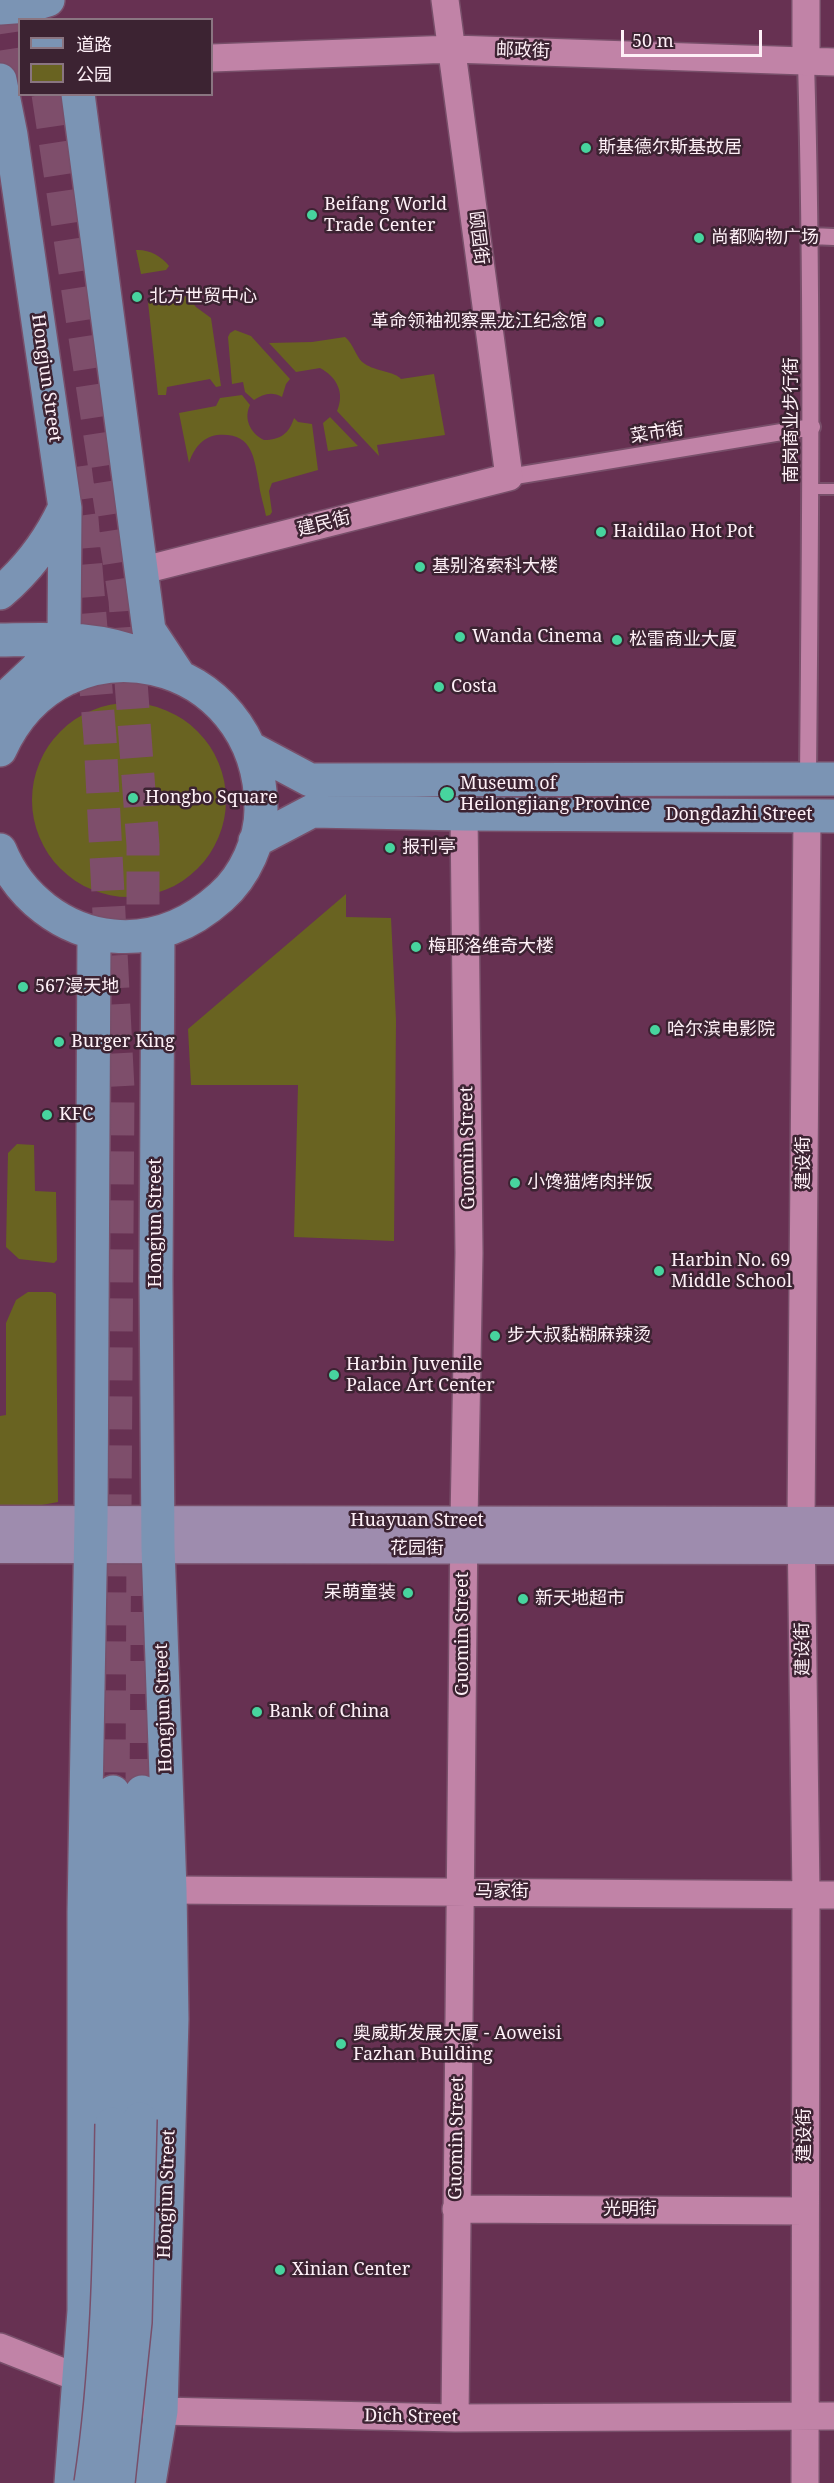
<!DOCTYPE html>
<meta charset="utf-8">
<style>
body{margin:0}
#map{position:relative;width:834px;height:2483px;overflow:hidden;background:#673152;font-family:"Noto Serif","Noto Sans SC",serif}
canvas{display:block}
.legend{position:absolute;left:18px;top:18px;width:195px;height:78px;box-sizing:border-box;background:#3c2332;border:2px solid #8a7581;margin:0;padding:8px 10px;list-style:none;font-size:18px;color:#fef0f7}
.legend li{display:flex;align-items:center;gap:12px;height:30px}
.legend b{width:30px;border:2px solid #8a7581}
.scale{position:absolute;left:621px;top:30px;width:141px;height:27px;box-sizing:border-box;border:3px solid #fef0f7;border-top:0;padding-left:8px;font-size:18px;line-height:21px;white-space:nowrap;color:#fef0f7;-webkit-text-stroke:4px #3c2332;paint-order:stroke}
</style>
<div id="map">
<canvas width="834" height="2483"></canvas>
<ul class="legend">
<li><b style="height:8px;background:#7b94b4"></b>道路</li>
<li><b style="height:16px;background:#696321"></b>公园</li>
</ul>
<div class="scale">50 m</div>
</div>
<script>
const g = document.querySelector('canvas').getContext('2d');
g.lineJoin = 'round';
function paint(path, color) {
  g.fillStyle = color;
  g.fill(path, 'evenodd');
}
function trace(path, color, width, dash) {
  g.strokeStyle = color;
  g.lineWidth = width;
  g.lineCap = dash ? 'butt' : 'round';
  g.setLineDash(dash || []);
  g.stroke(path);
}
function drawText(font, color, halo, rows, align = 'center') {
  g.font = font + ' "Noto Serif","Noto Sans SC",serif';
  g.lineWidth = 5;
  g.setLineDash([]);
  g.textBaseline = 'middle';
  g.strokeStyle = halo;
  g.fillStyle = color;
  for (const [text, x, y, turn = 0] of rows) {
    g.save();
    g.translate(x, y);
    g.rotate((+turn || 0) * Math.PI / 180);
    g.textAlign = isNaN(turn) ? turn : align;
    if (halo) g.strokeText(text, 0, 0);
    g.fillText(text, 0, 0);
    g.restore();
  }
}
const green = new Path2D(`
 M136,250C148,249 162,256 169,266L166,270L141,274Z
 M187,296L196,307L211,318L221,386L216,387L210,379L167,387L166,395H158L148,302Z
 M235,330L251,336L290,379L286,384L282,397C272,391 263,394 254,400L245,392L243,382L232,384L228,337L230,333Z
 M345,337C354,344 356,359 365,364C375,371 396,372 401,379L434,374L445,435L377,445L379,456L337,411C345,393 337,377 320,368L296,372L269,343L312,342Z
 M242,395L250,405C243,419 251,434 264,440C280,440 289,434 294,418L298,422L312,424L318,470L272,483L269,491L272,512L270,515L266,516C264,505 260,494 259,484C254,456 252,432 217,435C202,437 193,450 189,463L179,413L216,406L220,398Z
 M330,417L358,446L328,451L323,423Z
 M32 800a97 97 0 1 1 194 0a97 97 0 1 1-194 0Z
 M346,894V917L391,918L396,1020L394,1241L294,1237L298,1085H191L188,1029Z
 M17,1144L34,1145L35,1191L56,1192L57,1260L54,1263L19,1259L6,1247L8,1153Z
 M28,1292H52L56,1294L58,1502L42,1505H0V1416L6,1415V1323L16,1300Z`);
const primaryTunnel = new Path2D(`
 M6,0L20,94
 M48,94L125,600L143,845V962
 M75,467L82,519L100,738L118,1089L113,1792
 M142,1792L143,1532`);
const service = new Path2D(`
 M811,489H834`);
const pedestrian = new Path2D(`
 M806,62C813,301 810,539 808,779
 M811,236L834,237
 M509,477L812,427`);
const tertiary = new Path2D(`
 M212,58L453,49L834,62
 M806,62V0
 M140,571L509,477L445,0
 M170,1890L834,1895
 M456,2209L805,2211
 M0,2347L96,2385
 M143,2404L161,2411L455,2418L834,2416
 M455,2418L464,1521L469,1253L464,814
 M805,2483L806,1894L801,1522L807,816`);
const secondary = new Path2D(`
 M0,1521L834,1522
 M0,1548L834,1549`);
const primary = new Path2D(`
 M0,8L28,6L48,0
 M0,80L11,135L65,508L64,639L69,678
 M78,94L149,630L180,677
 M0,593C27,570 49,541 64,509
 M0,640C54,639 97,636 148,657
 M0,703L34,671L64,639
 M250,748L310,780L834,779
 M0,750C63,610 261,654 261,809C261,840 245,876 221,897C191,924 154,940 113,936C63,931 19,897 0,850
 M255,841L312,811L464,814L834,816
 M140,2119L142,1792
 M112,2124L113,1792
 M71,2483L84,2311V1911L91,1521L94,933
 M149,2483L161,2411L172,2019L170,1890L158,1547L156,1278L158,933`);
const primaryBridge = new Path2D(`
 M91,2483C109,2364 110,2244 112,2124
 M118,2483L135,2322L140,2119`);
const markers = [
 [586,148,6,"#47d49e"],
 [312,215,6,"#47d49e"],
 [699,238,6,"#47d49e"],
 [137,297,6,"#47d49e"],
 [599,322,6,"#47d49e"],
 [601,532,6,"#47d49e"],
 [420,567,6,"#47d49e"],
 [460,637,6,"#47d49e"],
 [617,640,6,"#47d49e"],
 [439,687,6,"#47d49e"],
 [447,794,8,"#47d49e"],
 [133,798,6,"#47d49e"],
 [390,848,6,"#47d49e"],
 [416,947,6,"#47d49e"],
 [23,987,6,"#47d49e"],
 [655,1030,6,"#47d49e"],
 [59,1042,6,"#47d49e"],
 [47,1115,6,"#47d49e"],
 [515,1183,6,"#47d49e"],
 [659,1271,6,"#47d49e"],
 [495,1336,6,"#47d49e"],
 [334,1375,6,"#47d49e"],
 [408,1593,6,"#47d49e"],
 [523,1599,6,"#47d49e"],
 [257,1712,6,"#47d49e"],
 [341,2044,6,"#47d49e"],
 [280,2270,6,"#47d49e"]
];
const streetNames = [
 ["邮政街",523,51,2],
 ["颐园街",478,238,83],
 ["Hongjun Street",46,378,82],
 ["南岗商业步行街",792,420,-90],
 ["菜市街",657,433,-9],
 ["建民街",324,524,-14],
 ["Dongdazhi Street",739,815],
 ["Guomin Street",468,1148,-91],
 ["建设街",804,1163,-90],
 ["Hongjun Street",156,1223,-90],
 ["Huayuan Street",417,1521],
 ["花园街",417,1549],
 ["Guomin Street",463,1634,-90],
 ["建设街",803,1649,-91],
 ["Hongjun Street",164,1708,-92],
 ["马家街",502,1892],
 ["建设街",805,2135,-90],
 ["Guomin Street",457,2138,-89],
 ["Hongjun Street",167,2194,-88],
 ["光明街",630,2210],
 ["Dich Street",411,2417,1]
];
const poiNames = [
 ["斯基德尔斯基故居",598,148],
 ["Beifang World",324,205],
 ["Trade Center",324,226],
 ["尚都购物广场",711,238],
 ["北方世贸中心",149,297],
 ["革命领袖视察黑龙江纪念馆",587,322,"right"],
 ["Haidilao Hot Pot",613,532],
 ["基别洛索科大楼",432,567],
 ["Wanda Cinema",472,637],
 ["松雷商业大厦",629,640],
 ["Costa",451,687],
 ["Museum of",460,784],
 ["Heilongjiang Province",460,805],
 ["Hongbo Square",145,798],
 ["报刊亭",402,848],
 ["梅耶洛维奇大楼",428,947],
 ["567漫天地",35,987],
 ["哈尔滨电影院",667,1030],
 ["Burger King",71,1042],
 ["KFC",59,1115],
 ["小馋猫烤肉拌饭",527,1183],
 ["Harbin No. 69",671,1261],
 ["Middle School",671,1282],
 ["步大叔黏糊麻辣烫",507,1336],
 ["Harbin Juvenile",346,1365],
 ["Palace Art Center",346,1386],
 ["呆萌童装",396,1593,"right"],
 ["新天地超市",535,1599],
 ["Bank of China",269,1712],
 ["奥威斯发展大厦 - Aoweisi",353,2034],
 ["Fazhan Building",353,2055],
 ["Xinian Center",292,2270]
];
paint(green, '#696321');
trace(primaryTunnel, '#7e4e6b', 33, [33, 16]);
trace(service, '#784f6a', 14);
trace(pedestrian, '#784f6a', 20);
trace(tertiary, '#784f6a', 30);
trace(secondary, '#784f6a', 33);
trace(primary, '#784f6a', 36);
trace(service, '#c183a7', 10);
trace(pedestrian, '#c183a7', 16);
trace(tertiary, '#c183a7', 27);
trace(secondary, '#9e8cae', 30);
trace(primary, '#7b94b4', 33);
trace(primaryBridge, '#784f6a', 36, []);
trace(primaryBridge, '#7b94b4', 33);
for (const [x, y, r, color] of markers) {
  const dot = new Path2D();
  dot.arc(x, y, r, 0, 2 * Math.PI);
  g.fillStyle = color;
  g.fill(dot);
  trace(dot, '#3c2332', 2);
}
drawText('18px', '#fef0f7', '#3c2332', streetNames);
drawText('18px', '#fef0f7', '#3c2332', poiNames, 'left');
</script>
